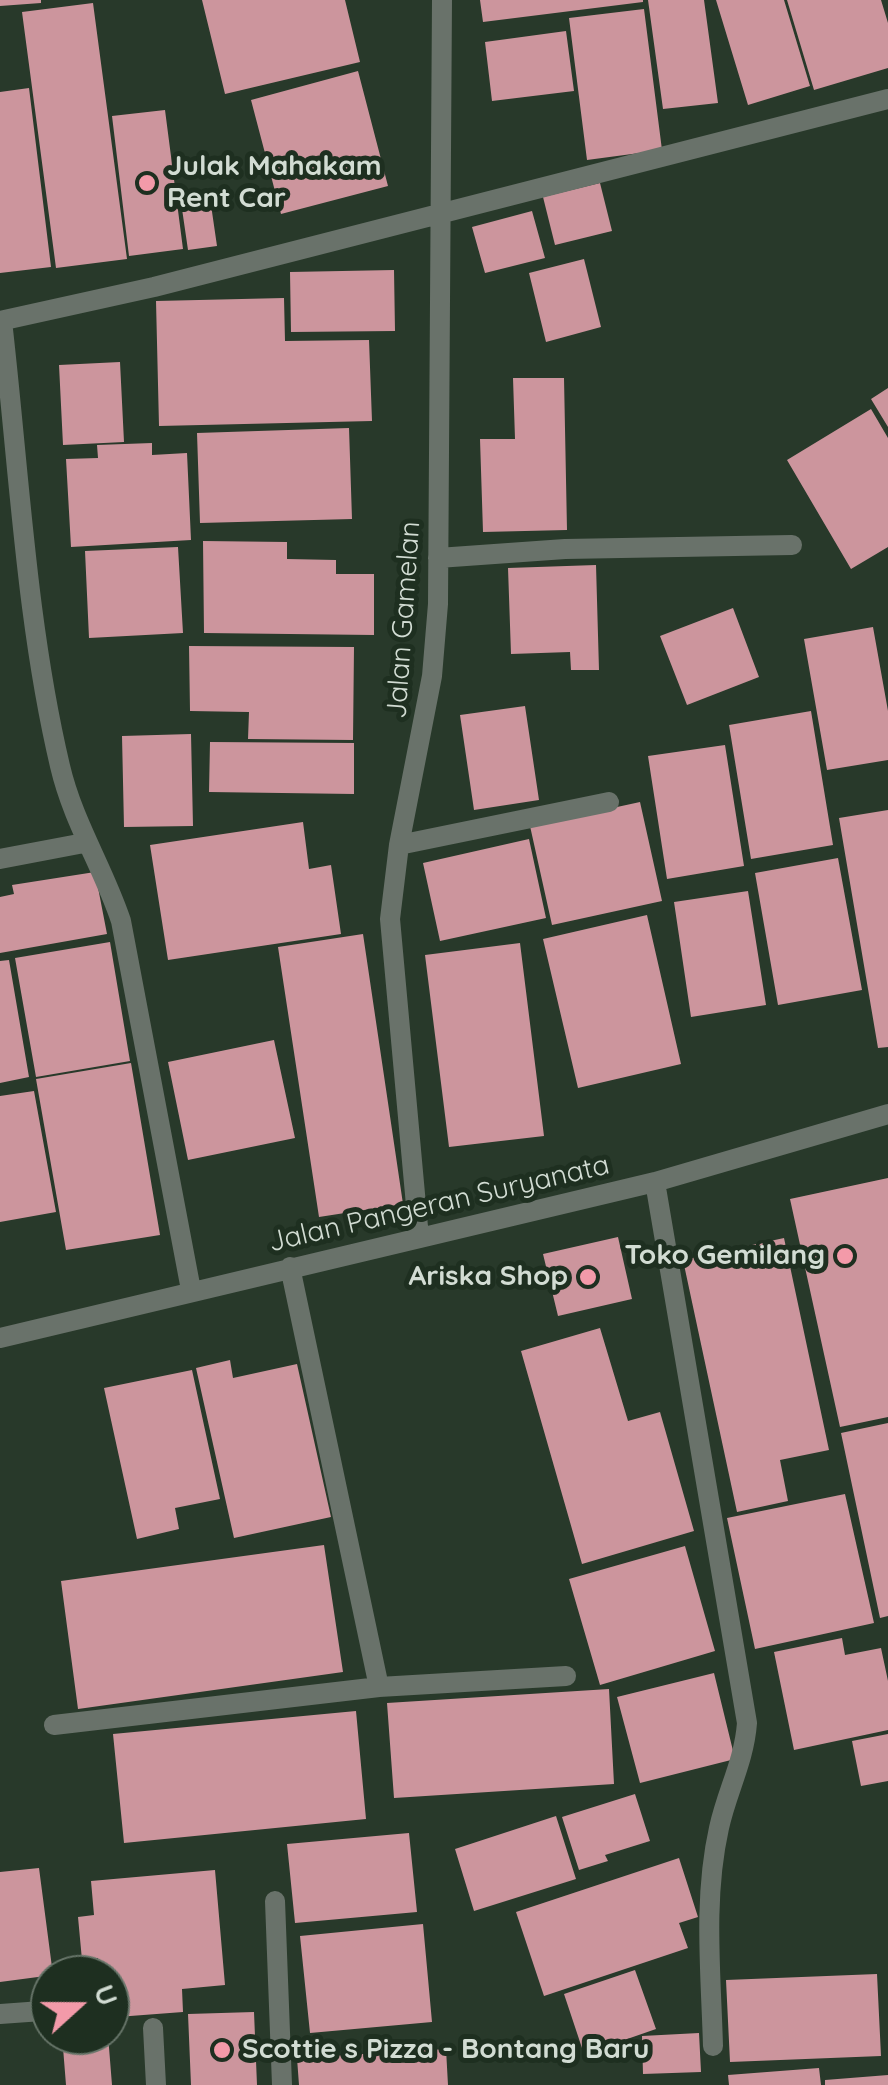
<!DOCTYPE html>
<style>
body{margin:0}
#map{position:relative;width:888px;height:2085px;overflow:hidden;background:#28392a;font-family:Quicksand,sans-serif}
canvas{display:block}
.north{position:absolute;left:30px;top:1955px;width:100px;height:100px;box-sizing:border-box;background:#1e2f20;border:2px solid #667468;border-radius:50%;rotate:69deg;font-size:28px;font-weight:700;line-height:40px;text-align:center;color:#d2dcd3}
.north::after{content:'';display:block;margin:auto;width:35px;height:45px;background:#f39aa9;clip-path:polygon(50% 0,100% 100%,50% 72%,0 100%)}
</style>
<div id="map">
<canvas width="888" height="2085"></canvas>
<div class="north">U</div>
</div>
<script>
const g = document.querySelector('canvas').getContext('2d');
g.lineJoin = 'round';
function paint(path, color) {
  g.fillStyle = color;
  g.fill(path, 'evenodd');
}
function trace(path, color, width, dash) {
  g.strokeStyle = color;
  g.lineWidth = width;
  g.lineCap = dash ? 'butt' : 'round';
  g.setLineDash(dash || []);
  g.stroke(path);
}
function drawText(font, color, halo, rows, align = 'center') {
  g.font = font + ' Quicksand,sans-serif';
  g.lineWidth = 10;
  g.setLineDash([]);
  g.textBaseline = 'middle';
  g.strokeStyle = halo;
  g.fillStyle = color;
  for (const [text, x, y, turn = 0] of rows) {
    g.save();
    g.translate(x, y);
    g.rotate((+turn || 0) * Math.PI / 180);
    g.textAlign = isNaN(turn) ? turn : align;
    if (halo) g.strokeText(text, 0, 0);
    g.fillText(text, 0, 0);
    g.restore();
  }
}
const building = new Path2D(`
 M0,0H41V3L0,6Z
 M202,0H345L360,62L225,94Z
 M480,0H643V2L483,22Z
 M648,0H704L718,103L663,109Z
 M716,0H784L810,86L748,105Z
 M787,0H881L888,23V68L814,90Z
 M93,3L127,259L56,268L22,12Z
 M644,9L662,150L587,160L569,18Z
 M566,31L574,91L492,101L485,42Z
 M358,71L388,186L281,214L251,100Z
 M29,88L51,267L0,273V92Z
 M165,110L183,249L129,256L112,116Z
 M600,183L612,231L555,245L543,197Z
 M210,198L217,246L188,250L181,202Z
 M532,211L545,258L485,273L472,227Z
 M584,259L601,327L546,342L529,273Z
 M394,270L395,331L291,332L290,272Z
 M284,298L285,341L369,340L372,421L159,426L156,301Z
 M120,362L124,442L63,445L59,365Z
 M513,378H564L567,530L483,532L480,439H515Z
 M888,388V427L871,399Z
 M871,409L888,438V547L851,569L787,460Z
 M349,428L352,519L200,523L197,433Z
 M152,443V455L187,453L191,540L71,547L66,459L98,458L97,445Z
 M203,541L287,542V559L336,560V574H374V635L204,633Z
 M178,547L183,633L89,638L85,551Z
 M596,565L599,670H571L570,652L511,654L508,568Z
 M733,608L759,677L687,705L660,636Z
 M873,627L888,711V760L827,770L804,639Z
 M189,646L354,647L353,740L248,739L249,712L190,711Z
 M525,706L539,800L474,810L460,715Z
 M811,711L833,845L751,859L729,725Z
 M191,734L193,826L124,827L122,736Z
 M210,742L354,743V794L209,792Z
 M725,745L744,866L667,879L648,756Z
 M640,802L662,901L552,925L530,826Z
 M888,810V1047L878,1048L839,818Z
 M303,822L309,869L331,865L341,934L168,960L150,845Z
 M529,839L546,918L440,941L423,863Z
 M838,858L862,990L778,1005L755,873Z
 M95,872L107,934L0,953V897L14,894L12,885Z
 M748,891L766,1005L691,1017L674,902Z
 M647,915L681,1064L578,1088L543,939Z
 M363,934L403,1204L319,1217L278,947Z
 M110,942L130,1061L36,1077L15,958Z
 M520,943L544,1136L449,1147L425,955Z
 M9,960L29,1077L0,1083V961Z
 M274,1040L295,1138L188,1160L168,1062Z
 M131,1063L160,1235L66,1250L36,1079Z
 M34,1091L56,1212L0,1222V1096Z
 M888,1178V1417L840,1427L790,1199Z
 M618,1237L632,1299L558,1316L543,1254Z
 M784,1238L829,1450L780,1460L788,1501L737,1512L683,1260Z
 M600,1328L628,1421L660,1412L694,1531L582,1564L521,1351Z
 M230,1360L233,1378L297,1364L331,1517L234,1538L196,1368Z
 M192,1370L220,1499L175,1508L179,1529L137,1539L104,1388Z
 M888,1423V1616L880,1618L841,1433Z
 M845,1494L874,1623L755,1649L727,1518Z
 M324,1545L343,1672L78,1709L61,1581Z
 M685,1546L715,1651L600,1685L569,1579Z
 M842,1638L845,1655L881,1648L888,1681V1730L794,1750L774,1652Z
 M714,1673L735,1759L640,1783L617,1697Z
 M609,1689L614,1784L394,1798L387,1703Z
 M356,1711L366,1819L124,1843L113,1734Z
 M888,1734V1781L861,1786L852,1741Z
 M635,1794L650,1841L605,1855L608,1861L579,1870L562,1817Z
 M556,1816L576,1879L474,1911L455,1849Z
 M409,1833L417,1912L295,1923L287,1844Z
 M679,1858L698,1917L679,1923L688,1948L544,1996L516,1912Z
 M39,1868L53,1975L0,1982V1872Z
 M215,1870L225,1985L182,1989L183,2012L117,2017L116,2007L110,2008V1975H100L98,1958L82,1960L78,1917L94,1915L91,1881Z
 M423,1924L432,2022L310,2033L300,1936Z
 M635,1970L656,2029L584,2054L564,1994Z
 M877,1974L881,2056L730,2062L726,1980Z
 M254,2012L257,2085H191L188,2014Z
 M699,2033L701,2072L643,2074L642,2036Z
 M62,2035H108L112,2085H66Z
 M446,2049L448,2085H299L297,2058Z
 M819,2068L821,2085H729L728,2075Z
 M888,2075V2085H825V2080Z`);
const street = new Path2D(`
 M0,321L154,287L888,99
 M2,321C19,468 26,622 60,766C73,822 103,867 121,921L191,1290
 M438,558L565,549L792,545
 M399,845L609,802
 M0,859L84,843
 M655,1182L747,1723C744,1762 727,1791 719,1828C703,1899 711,1974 713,2046
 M419,1238L390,919L399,845L432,676L438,604L442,0
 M290,1267L379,1687
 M0,1338L655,1182L888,1114
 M54,1725L379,1687L566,1676
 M275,1901L282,2085
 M0,2014L42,2011
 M153,2028L156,2085`);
const markers = [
 [147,183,10,"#f39aa9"],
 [845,1256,10,"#f39aa9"],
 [588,1277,10,"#f39aa9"],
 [222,2050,10,"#f39aa9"]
];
const poiNames = [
 ["Julak Mahakam",167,167],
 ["Rent Car",167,199],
 ["Toko Gemilang",825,1256,"right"],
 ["Ariska Shop",568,1277,"right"],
 ["Scottie s Pizza - Bontang Baru",242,2050]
];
const streetNames = [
 ["Jalan Gamelan",404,620,-86],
 ["Jalan Pangeran Suryanata",439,1204,-13]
];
paint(building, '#cc959d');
trace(street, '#69726a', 20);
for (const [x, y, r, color] of markers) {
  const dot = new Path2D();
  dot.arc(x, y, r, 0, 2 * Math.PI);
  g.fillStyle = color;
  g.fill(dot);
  trace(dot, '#1e2f20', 4);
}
drawText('bold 28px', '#d2dcd3', '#1e2f20', poiNames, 'left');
drawText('28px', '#d2dcd3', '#1e2f20', streetNames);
</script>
